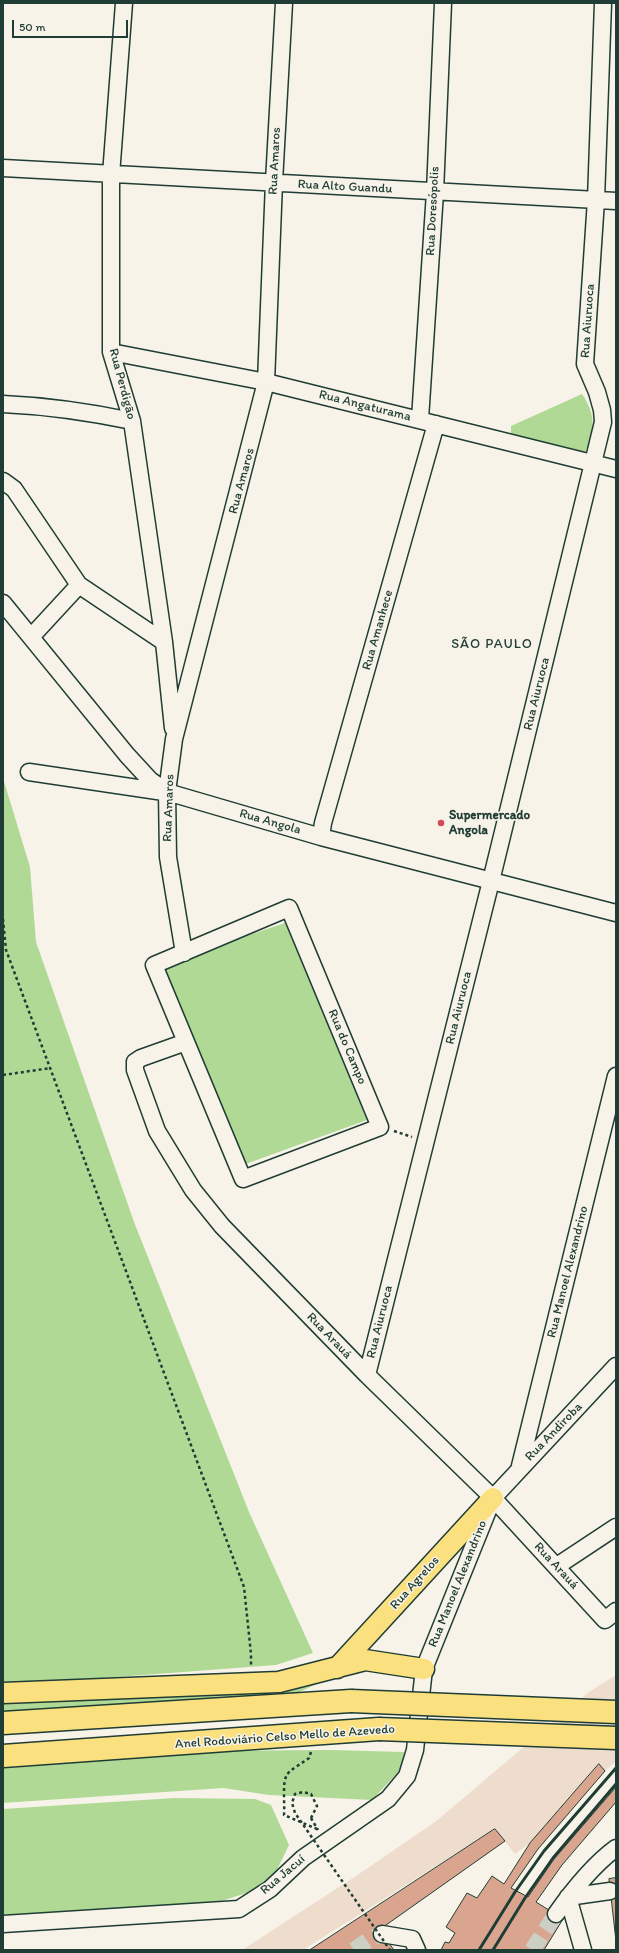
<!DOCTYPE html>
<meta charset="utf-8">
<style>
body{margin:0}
#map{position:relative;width:619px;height:1953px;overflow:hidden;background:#f7f3e8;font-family:Itim,sans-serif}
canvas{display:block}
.frame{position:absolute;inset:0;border:4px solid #1f3d34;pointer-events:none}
.scale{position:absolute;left:12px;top:20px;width:116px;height:18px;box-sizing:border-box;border:2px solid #1f3d34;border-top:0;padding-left:5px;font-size:12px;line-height:14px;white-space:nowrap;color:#1f3d34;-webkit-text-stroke:3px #f7f3e8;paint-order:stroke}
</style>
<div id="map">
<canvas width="619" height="1953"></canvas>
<div class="frame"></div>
<div class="scale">50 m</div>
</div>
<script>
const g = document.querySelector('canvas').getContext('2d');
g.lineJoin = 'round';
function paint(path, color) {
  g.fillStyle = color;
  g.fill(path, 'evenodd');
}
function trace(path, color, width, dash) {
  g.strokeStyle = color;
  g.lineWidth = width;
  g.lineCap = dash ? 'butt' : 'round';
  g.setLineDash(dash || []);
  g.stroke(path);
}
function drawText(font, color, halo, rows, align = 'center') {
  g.font = font + ' Itim,sans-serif';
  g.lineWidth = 3;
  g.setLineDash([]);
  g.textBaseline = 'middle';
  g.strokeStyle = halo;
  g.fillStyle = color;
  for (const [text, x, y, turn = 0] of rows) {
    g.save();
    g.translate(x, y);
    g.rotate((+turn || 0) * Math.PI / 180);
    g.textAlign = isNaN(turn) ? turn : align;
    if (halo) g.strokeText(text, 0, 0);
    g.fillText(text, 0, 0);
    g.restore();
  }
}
const built = new Path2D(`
 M616,1675V1761L605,1771L599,1764L530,1843L515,1854L495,1829L303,1950H242L356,1876L435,1822L589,1692Z`);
const green = new Path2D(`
 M582,394C596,414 596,433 584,454L511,435V426Z
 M3,778L30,867L36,942L134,1222L249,1512L313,1653L276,1665L103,1678L3,1683Z
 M285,923L367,1120L243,1165L156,966Z
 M334,1676L282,1700L3,1718V1704L273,1691Z
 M333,1750L404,1752L402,1768L372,1800L269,1795L223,1788L3,1803V1767L186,1751Z
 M174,1798L255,1799L271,1805L289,1845L277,1870L253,1891L218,1902L3,1915V1809Z`);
const building = new Path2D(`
 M599,1764L605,1771L538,1849L511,1888L528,1897L554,1859L616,1787V1802L562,1865L536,1902L563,1919L544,1950H441L445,1942L449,1943L455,1933L446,1927L467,1893L477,1898L492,1876L504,1884L530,1843Z
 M495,1829L505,1841L379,1930L394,1950H310Z
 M616,1878V1941L609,1879Z`);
const minorTunnel = new Path2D(`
 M354,1950L370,1939L382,1934
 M532,1950L556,1914`);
const path = new Path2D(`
 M3,919L6,950L244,1587L251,1654V1667
 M3,1075L51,1068
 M394,1131L412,1137
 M311,1752L309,1758C304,1762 289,1770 287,1775C282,1781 285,1805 284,1815L317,1829
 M311,1818L318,1830`);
const minor = new Path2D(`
 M124,3L111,175V352L132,421L164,642L173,728
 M3,168L616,201
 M111,352L266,382L616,469
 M3,404C47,406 89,412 132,421
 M420,419L435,192L443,3
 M3,481L14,489L79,585L164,642
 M3,603L127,755L150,780L167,792L321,837L616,913
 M31,637L79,585
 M29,772L164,792
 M321,837L323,823L436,424
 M289,908L380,1127L243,1179L154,965Z
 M184,953L168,857L167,792L174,739L266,382L274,182L284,3
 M186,1042L141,1058L135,1062V1070L157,1131L193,1190L222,1226L367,1375L493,1498L605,1620L616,1611
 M367,1375L491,881L603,422L602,410L597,392L585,364L596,200L603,3
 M520,1466L616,1076
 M557,1566L616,1527
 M568,1897L583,1950
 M568,1897L610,1891
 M556,1914C573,1890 593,1865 616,1848
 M3,1924L239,1909L270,1889L303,1858L388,1799L407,1776L415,1750L424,1669L493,1498L616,1366
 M382,1934L412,1939L417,1950`);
const major = new Path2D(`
 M337,1668L493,1498
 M3,1693L279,1682L365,1660L424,1669`);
const highway = new Path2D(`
 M3,1723L351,1701
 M3,1756L379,1729`);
const rail = new Path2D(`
 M479,1950L515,1892L544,1851L616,1768
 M493,1950L525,1898L553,1858L616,1784`);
const pathBridge = new Path2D(`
 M311,1818L317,1806L311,1794L303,1792L295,1794L292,1803L295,1813L390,1950`);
const highwayBridge = new Path2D(`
 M351,1701L616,1712
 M379,1729L616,1738`);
const markers = [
 [441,823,4,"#d1495b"]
];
const streetNames = [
 ["Rua Amaros",275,161,-87],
 ["Rua Alto Guandu",345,187,3],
 ["Rua Doresópolis",433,211,-87],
 ["Rua Aiuruoca",588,321,-86],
 ["Rua Perdigão",122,384,75],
 ["Rua Angaturama",365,406,14],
 ["Rua Amaros",242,481,-75],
 ["Rua Amanhece",378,630,-74],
 ["Rua Aiuruoca",537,694,-76],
 ["Rua Amaros",169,808,-88],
 ["Rua Angola",270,822,16],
 ["Rua Aiuruoca",459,1008,-76],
 ["Rua do Campo",347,1047,67],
 ["Rua Manoel Alexandrino",568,1272,-76],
 ["Rua Aiuruoca",380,1322,-76],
 ["Rua Arauá",329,1336,46],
 ["Rua Andiroba",554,1432,-46],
 ["Rua Arauá",556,1566,47],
 ["Rua Agrelos",415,1583,-48],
 ["Rua Manoel Alexandrino",458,1584,-68],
 ["Anel Rodoviário Celso Mello de Azevedo",285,1737,-4],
 ["Rua Jacuí",283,1875,-40]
];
const poiNames = [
 ["Supermercado",449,816],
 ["Angola",449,831]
];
const neighbourhoodNames = [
 ["SÃO PAULO",492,644]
];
paint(built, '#eedccd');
paint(green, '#b0d996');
paint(building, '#d9a58e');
trace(building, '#1f3d34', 1);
trace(minorTunnel, '#cccfc4', 16, [16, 8]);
trace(minor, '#1f3d34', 19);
trace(major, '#1f3d34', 23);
trace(highway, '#1f3d34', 25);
trace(path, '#1f3d34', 2.5, [3, 3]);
trace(minor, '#f7f3e8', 16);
trace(major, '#fbe080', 20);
trace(highway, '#fbe080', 22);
trace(rail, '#1f3d34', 3);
trace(highwayBridge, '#1f3d34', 25, []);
trace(pathBridge, '#1f3d34', 2.5, [3, 3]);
trace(highwayBridge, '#fbe080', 22);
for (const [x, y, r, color] of markers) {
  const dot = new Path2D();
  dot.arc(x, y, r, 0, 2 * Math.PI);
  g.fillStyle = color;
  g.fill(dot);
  trace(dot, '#f7f3e8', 1.5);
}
drawText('13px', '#1f3d34', '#f7f3e8', streetNames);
drawText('bold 13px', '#1f3d34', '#f7f3e8', poiNames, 'left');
g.letterSpacing = '1px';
drawText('14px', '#1f3d34', '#f7f3e8', neighbourhoodNames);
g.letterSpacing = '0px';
</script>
